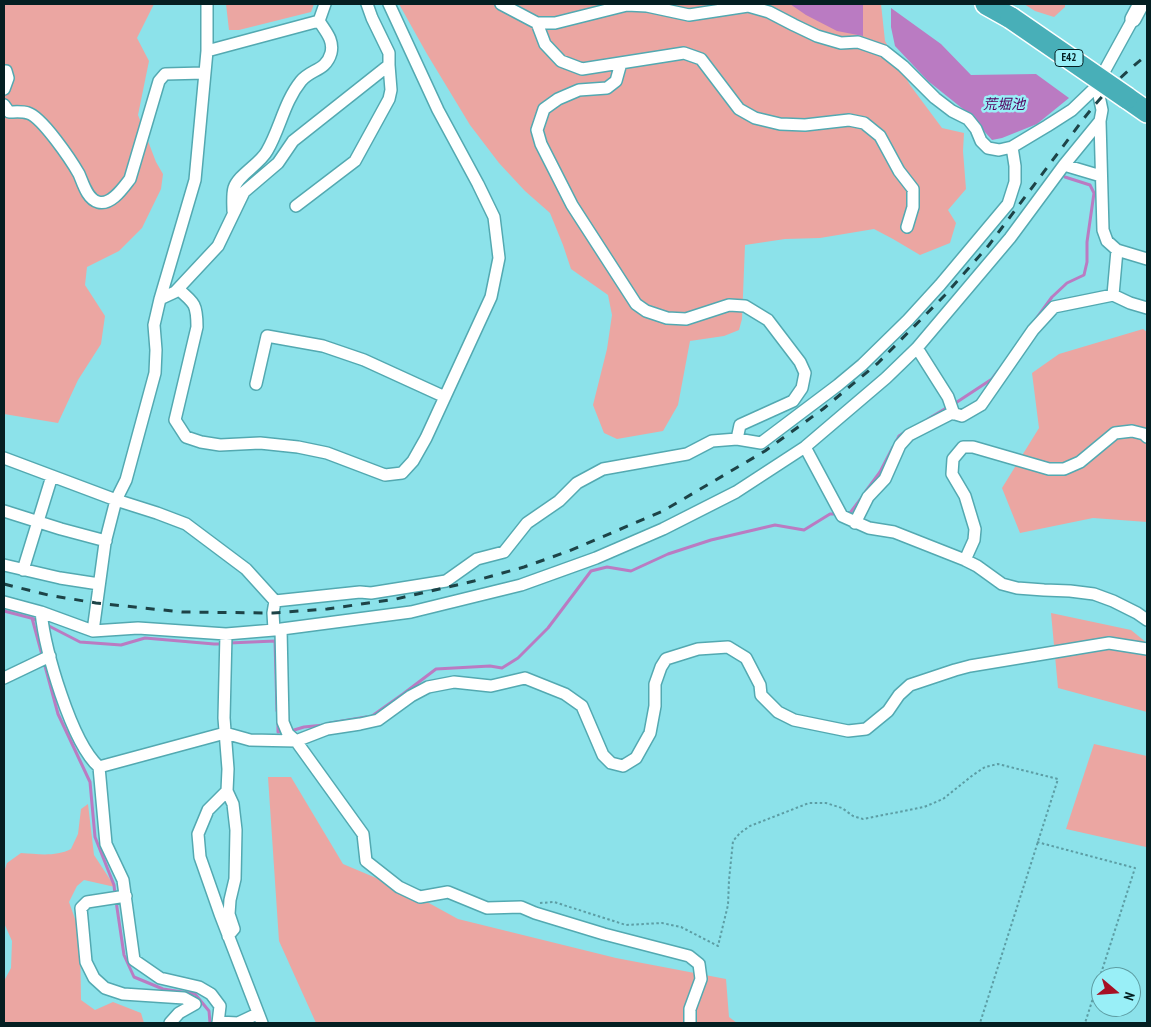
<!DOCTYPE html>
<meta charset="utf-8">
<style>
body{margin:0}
#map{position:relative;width:1151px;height:1027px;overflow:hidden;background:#8ce2ea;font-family:"PT Sans Narrow",sans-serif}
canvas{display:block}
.frame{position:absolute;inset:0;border:5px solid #041f22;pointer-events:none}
.north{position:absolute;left:1091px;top:967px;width:50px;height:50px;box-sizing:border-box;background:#99eff7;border:1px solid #5d9ca2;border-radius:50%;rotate:108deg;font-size:14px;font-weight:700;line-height:20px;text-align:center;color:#041f22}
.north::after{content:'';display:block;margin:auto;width:18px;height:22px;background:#a71024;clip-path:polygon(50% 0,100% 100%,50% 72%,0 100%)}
</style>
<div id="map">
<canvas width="1151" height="1027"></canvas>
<div class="frame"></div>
<div class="north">N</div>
</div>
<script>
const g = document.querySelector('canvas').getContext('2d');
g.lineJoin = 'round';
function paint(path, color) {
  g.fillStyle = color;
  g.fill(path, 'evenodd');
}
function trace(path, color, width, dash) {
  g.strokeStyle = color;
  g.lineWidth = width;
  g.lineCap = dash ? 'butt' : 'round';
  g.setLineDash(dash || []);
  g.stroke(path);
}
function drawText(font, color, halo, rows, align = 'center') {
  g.font = font + ' "PT Sans Narrow","Noto Sans JP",sans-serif';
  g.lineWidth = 5;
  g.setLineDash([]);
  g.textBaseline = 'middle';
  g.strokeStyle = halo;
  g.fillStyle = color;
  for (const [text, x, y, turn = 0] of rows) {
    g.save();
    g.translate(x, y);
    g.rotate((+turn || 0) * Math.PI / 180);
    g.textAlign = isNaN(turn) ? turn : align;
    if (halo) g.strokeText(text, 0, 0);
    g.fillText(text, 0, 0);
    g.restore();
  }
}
const green = new Path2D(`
 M4,4H154L137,38L149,61L138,115L156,162L163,174L161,189L142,228L119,251L87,267L85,285L105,316L101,344L78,380L58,423L4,414Z
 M226,4H314L311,12L239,30H229Z
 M399,4H881L885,41L910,85L942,128L964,133L963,151L966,189L948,210L956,223L950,243L920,255L893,239L874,229L820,238L785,239L745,245L742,319L739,330L724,336L690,341L678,405L663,431L617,439L604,433L593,405L607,349L612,315L608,295L571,269L563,245L550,213L525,191L499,163L470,125L427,54Z
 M1024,4H1065V7L1054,17L1035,11Z
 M1143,329L1147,332V522L1093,518L1020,533L1002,488L1039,428L1032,373L1059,354Z
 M1051,613L1131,630L1147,643V712L1058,688Z
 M1094,744L1147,756V908H1146V847L1066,829Z
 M268,777H291L343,864L407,891L458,919L616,958L726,979L729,1017L737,1023H316L279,941Z
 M88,804L94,855L115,887L84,880L77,886L69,902L80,933L81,1000L95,1010L113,1002L141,1013L144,1023H4V981L11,968L12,941L4,923V872L7,863L21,853C38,854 55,857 71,849L78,834L81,809Z`);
const water = new Path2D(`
 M790,4H863V36L837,31L806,15Z
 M891,8L941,44L971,75L1036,74L1069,98L1037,124L1002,138L992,140L968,113L928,81L895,46L891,27Z`);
const stream = new Path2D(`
 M1036,319L1052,297L1067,283L1084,275L1087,262V242L1094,193L1090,185L1065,177
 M954,404L992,379L998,371
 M928,419L948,407
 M896,442L899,436L905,432
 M866,491L880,472L893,447
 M848,513H850L863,496
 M4,611L31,618L39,621
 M32,618L58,714L90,782L95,837L114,885L115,895
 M47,625L80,642L121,645L145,638L214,644H223
 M229,643L275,641L277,711
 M372,716L403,694L436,669L490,666L502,668L518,658L548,628L591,571L607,567L631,571L668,554L711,540L775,525L804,530L830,514H837
 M278,720V732L294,730L304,727L324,725
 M330,723L366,717
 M116,901L124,955L134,977L163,989L195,994L209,1011L210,1023`);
const path = new Path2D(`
 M1037,842L1135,868L1085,1023
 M540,903L554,902L626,925L662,923L681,927L718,946L728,905L729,880L733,841L740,833L750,826L809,803H826L842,808L853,816L863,819L924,807L943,799L973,775L985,767L998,764L1058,779L980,1023`);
const minor = new Path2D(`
 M501,4L537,23H555L627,5L647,6L689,15L748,6L769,12L794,25L817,36L841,43L858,42L884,51L903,66L935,98L952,111L968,119L976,129L981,141L988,148L999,150L1012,147L1047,126L1072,110L1097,86L1105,70L1133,19
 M537,23L545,44L561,61L582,69L684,53L701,59L739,109L755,118L780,124L805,125L849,120L864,123L880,136L899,171L913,189V207L907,227
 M207,51L319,21L325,4
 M621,63L616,81L607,88L579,90L558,99L544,109L537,130L541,144L572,205L636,304L646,311L667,318L686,319L729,305L745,306L768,320L800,362L805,373L802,388L793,401L740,425L737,439
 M4,71H6L8,78L4,89
 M1097,86L1102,110L1100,121L1103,230L1107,241L1117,250L1147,259
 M4,105L9,112C14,112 22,111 28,113C42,117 71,160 79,174C83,183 87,199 98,202C111,206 123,188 130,179L159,81L165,74L204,73
 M1064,165L1101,176
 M296,206L355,161L389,99L391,90L389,65
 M233,211C233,204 232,195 234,188C238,175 260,164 267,151C280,129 284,102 301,81C311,69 326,71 331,53C334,40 326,32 319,21
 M178,289C195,303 197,305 197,327L175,420L186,437L201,442L220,445L260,443L298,447L327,453L385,475L402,473L413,461L426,438L491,297L499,258L494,217L478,184L438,110L389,4
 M1113,295L1117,250
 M160,299L175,292L218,246L244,192L278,163L293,141L389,65V53L372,18L367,4
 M917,348L948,397L954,414
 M256,384L267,336L323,346L364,360L445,397
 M805,447L842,516L869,528L894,532L965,560L977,566L1002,584L1017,588L1044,590L1070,591L1094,594L1113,601L1137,613L1147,620
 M4,458L116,500L157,513L186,524L246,569L275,601
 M4,511L61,529L106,541
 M855,523L868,497L885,479L900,445L909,435L952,413L962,416L981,405L1033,330L1054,307L1113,295L1130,303L1147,308
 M965,560L974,540L975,529L965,496L952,474L953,459L963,447H973L1049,469H1064L1080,462L1115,433L1132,431L1144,434L1147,437
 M4,565L60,578L99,584
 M23,570L52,476
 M275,601L360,592L371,593L446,581L477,559L504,552L527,523L559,501L577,483L603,469L687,454L712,441L737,439L761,443L838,385L862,365L908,320L940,285L1008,204L1015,182V166L1012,147
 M4,602L41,612L93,631L138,628L226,634L274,630L411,612L521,585L596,558L663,529L736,492L805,447L886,378L917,348L1010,238L1064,165L1100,121
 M41,612C45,650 71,742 99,767L106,844L123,880L134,960L160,978L199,987L211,994L220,1006L218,1023
 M281,629L283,722L288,734L296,741L327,729L360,724L378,720L411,696L428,687L454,682L491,686L525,678L565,694L582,706L603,755L611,763L623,766L636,758L650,733L655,706V684L661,667L666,659L698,649L728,647L746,658L760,685L761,695L778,712L794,720L848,731L866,729L888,711L899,695L910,685L955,670L970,666L1109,643L1147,649
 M274,630L273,613L275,601
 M93,631L105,543L116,500L126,480L155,373L156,350L154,325L160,299L195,180L207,51V4
 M226,634L224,718L228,769L227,791L208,810L198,834L200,857L220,914L262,1023
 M4,678L50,656
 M99,767L225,733L250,740L296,741L363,834L366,861L399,887L420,897L448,892L487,908L521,907L535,913L604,934L689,956L699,964L701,979L690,1009V1023
 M227,791L233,804L236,830L235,879L230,900L229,914L234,929L228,936
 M126,896L87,902L81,908L86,962L94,978L105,988L123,994L184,998L195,1004L179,1013L170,1023
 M218,1022L238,1023L257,1014`);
const tertiary = new Path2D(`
 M1133,19L1141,4`);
const motorway = new Path2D(`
 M986,4L1011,18
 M1127,98L1147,112`);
const rail = new Path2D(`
 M4,584L48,595L96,603L182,612L273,613L327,609L396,599L474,581L524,567L569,551L663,511L765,451L823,409L878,363L945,295L989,245L1085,117C1103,94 1124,73 1147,55`);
const motorwayBridge = new Path2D(`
 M1011,18L1127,98`);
const shields = [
 [1069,58,28]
];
const shieldNames = [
 ["E42",1069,58]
];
const waterNames = [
 ["荒堀池",1004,105]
];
paint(green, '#eba6a2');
paint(water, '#ba7bc2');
trace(stream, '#ba7bc2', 3);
trace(minor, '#53a9b1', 14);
trace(tertiary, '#53a9b1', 18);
trace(motorway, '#fff', 24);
trace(path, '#5c9da4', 2, [2.5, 2.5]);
trace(minor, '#fff', 11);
trace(tertiary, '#fff', 15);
trace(motorway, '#48afb8', 21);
trace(rail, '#1d4347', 3, [9, 9]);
trace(motorwayBridge, '#fff', 24, []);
trace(motorwayBridge, '#48afb8', 21);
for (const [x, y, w] of shields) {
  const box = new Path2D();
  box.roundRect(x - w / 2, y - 8.5, w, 17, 4);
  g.fillStyle = '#99eff7';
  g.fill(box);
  trace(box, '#041f22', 1);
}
drawText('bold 11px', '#041f22', null, shieldNames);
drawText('italic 14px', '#55005e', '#99eff7', waterNames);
</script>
